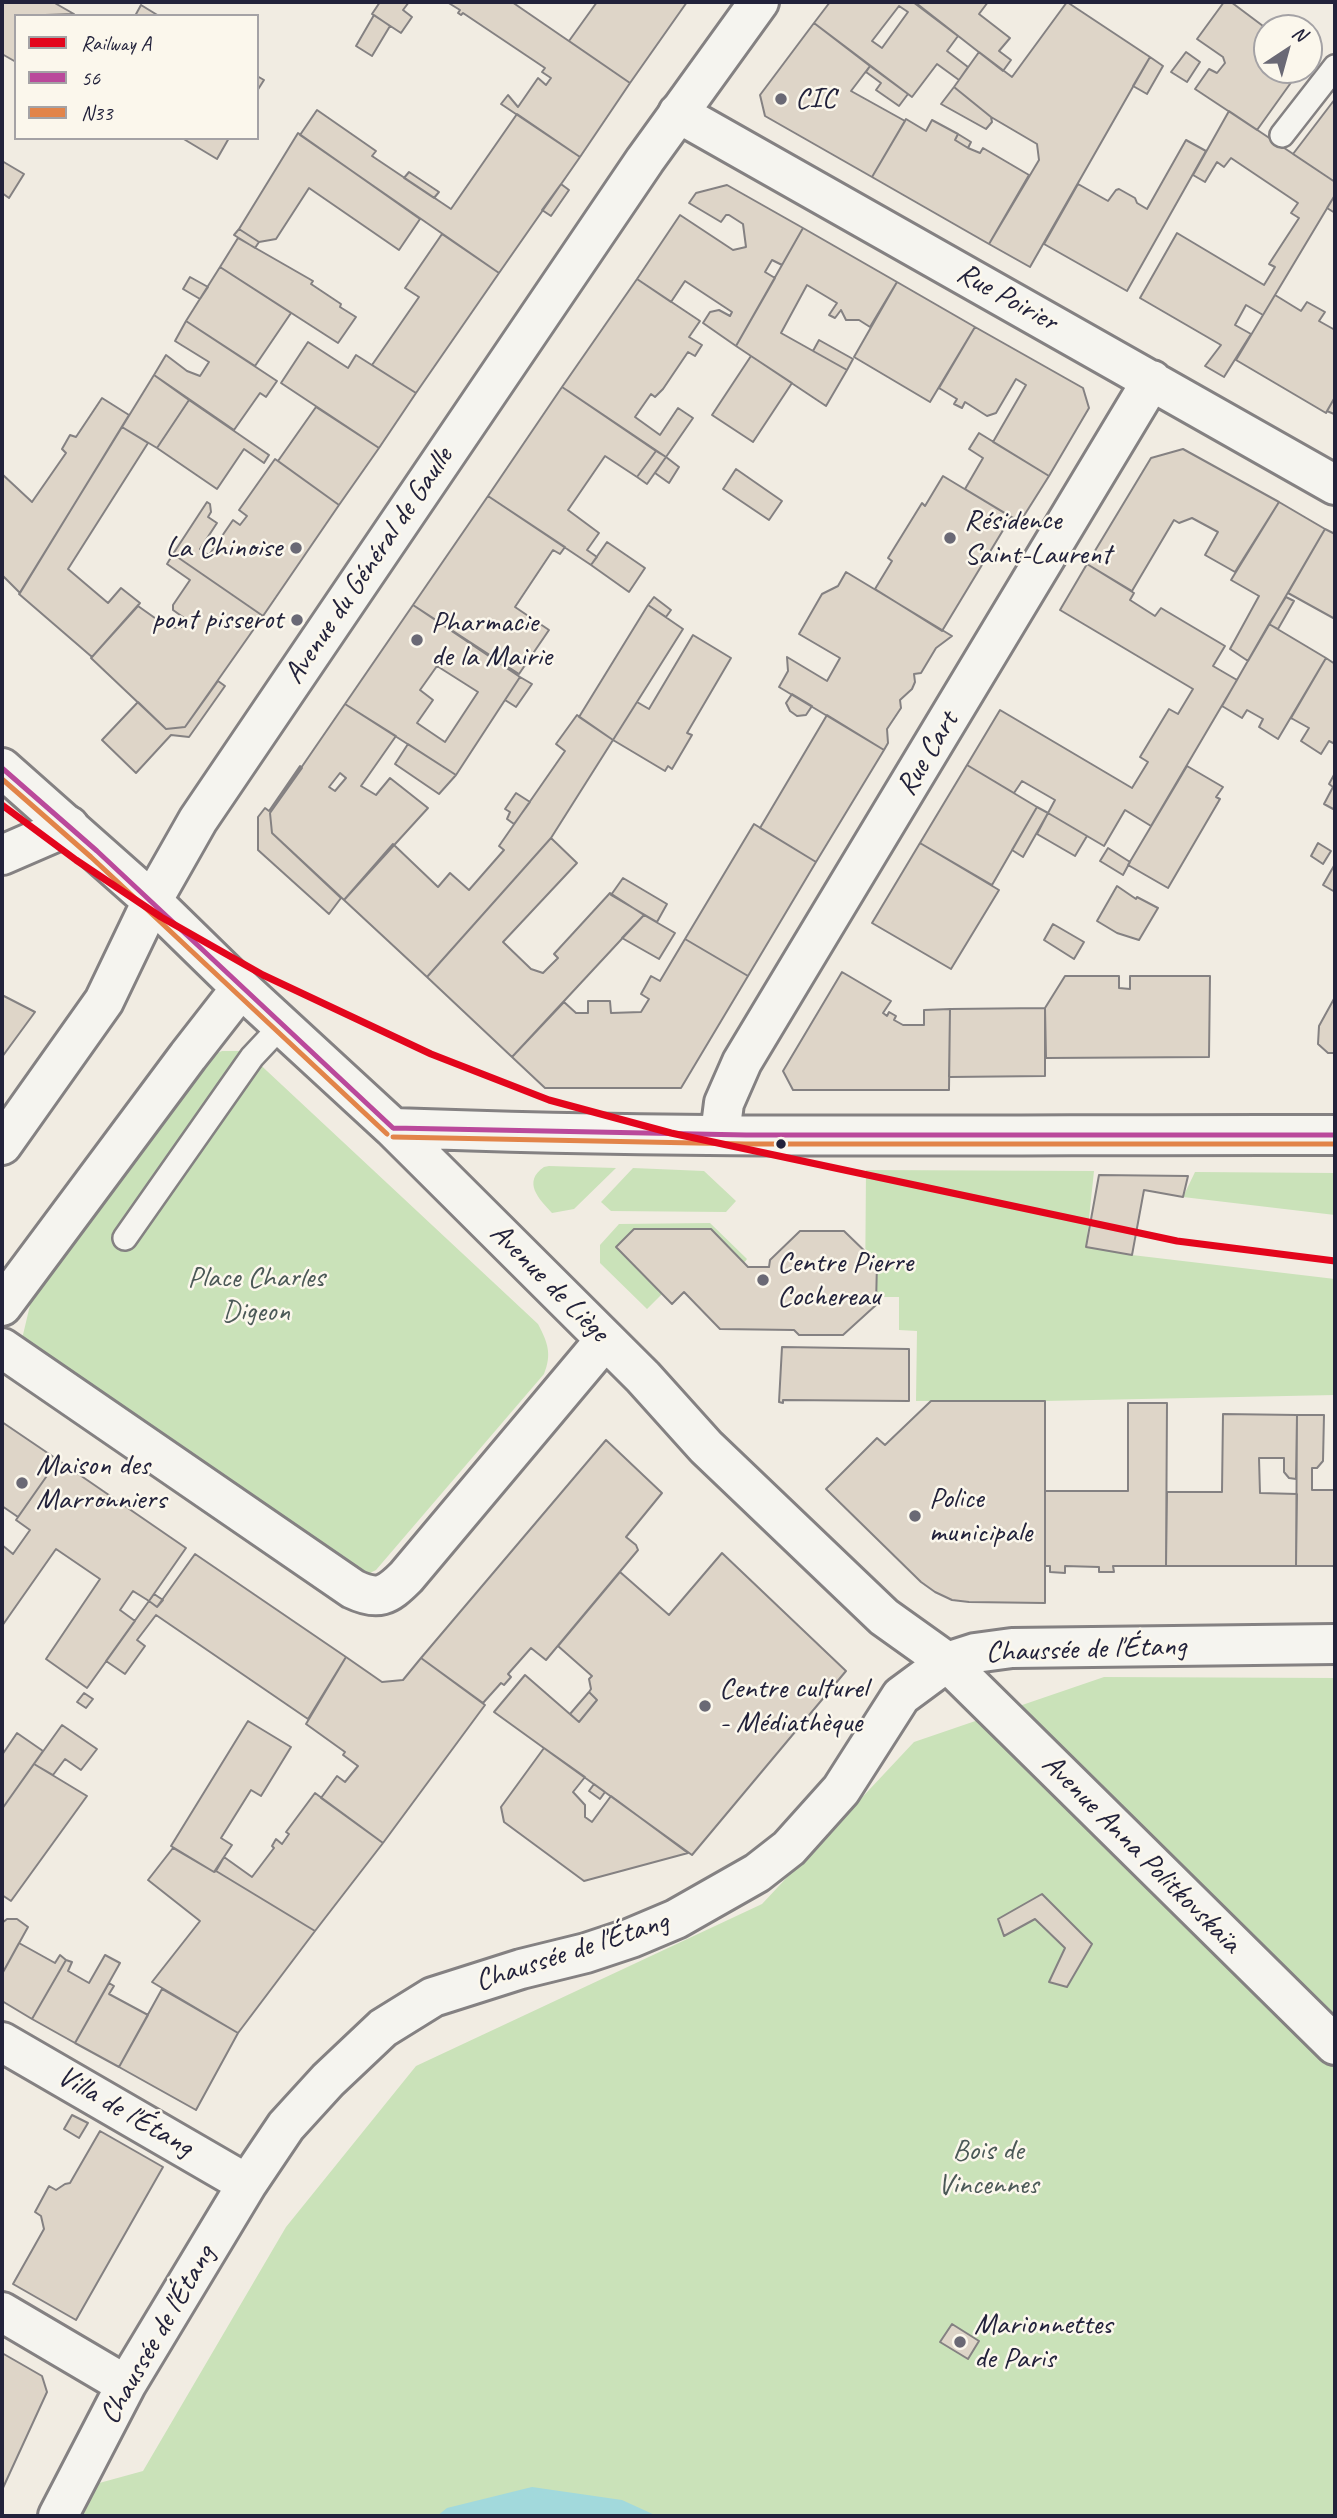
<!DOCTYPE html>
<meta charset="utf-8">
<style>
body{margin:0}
#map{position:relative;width:1337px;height:2518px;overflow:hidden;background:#f1ece2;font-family:Caveat,sans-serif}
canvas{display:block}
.frame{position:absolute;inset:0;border:4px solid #22223b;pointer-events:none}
.legend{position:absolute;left:14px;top:14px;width:245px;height:126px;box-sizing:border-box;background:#fbf7ec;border:2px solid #a4a2a5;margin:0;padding:9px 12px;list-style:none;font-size:21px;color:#22223b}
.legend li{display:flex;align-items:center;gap:14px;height:35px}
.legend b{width:35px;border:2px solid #a4a2a5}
.north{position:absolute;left:1253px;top:14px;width:70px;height:70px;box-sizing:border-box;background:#fbf7ec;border:2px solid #a4a2a5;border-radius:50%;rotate:36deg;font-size:19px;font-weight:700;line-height:28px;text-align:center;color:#22223b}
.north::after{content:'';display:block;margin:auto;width:24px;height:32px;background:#6a6975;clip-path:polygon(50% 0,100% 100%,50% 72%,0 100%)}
</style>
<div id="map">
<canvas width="1337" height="2518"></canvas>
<div class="frame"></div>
<ul class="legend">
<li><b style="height:9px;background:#e3051c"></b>Railway A</li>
<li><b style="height:9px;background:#ba499b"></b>56</li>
<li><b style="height:9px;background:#e28449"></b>N33</li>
</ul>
<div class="north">N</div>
</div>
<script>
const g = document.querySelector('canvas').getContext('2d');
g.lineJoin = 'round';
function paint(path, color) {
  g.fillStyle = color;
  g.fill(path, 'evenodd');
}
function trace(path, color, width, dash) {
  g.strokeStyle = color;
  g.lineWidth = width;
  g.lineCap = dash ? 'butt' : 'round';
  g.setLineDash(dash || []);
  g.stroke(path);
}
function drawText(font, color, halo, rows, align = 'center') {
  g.font = font + ' Caveat,sans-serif';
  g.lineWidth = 5;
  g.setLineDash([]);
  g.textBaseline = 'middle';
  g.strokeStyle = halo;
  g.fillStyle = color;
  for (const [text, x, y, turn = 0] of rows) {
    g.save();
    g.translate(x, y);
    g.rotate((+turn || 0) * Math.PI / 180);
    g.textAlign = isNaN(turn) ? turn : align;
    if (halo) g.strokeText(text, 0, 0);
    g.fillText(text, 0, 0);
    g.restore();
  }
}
const green = new Path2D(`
 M222,1051H239L252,1057L538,1324C548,1343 552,1354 544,1374L376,1570L366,1575L22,1339L31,1301L211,1056Z
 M544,1167L549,1166L616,1168L574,1209L552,1213C539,1199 522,1182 544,1167Z
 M633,1168L704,1171L736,1201L726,1212L611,1211L601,1202Z
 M866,1170L1094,1171L1086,1247L1132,1255L1335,1279V1395L1045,1401H916L917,1331L899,1330V1297H865Z
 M1195,1172L1335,1173V1215L1183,1197Z
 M710,1223L747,1259L744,1263L662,1294L647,1309L600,1263V1245L619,1224Z
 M1104,1677L1335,1678V2516H76L92,2485L143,2471L286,2227L416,2066L762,1904L914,1742Z`);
const water = new Path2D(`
 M532,2487L622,2500L657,2516H437L447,2508Z`);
const building = new Path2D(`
 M2,2H53L74,14L16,16V62L2,54Z
 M380,2H409L403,10L412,17L401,33L372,14Z
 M447,2H512L630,83L580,157L501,104L508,95L518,107L538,78L546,85L551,78L542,72L545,68L463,13L461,15L458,13L460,10Z
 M597,2H687L630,83L569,41Z
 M830,2H913L958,36L947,51L968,67L959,80L937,64L912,97L814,23ZM899,6L908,12L882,48L872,41Z
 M917,2H988L979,14L1010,38L999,51L1011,60L1003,71L916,3Z
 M1067,2L1150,57L1030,267L989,244L1039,160L1037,144L991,117L954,87L979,52L1012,77Z
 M1224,2H1231L1267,29V70H1300L1257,130L1195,89L1209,69L1217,73L1225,63L1223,57L1197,39Z
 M141,5L159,16H135Z
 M374,15L390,26L372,56L356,46Z
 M814,23L870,66L851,91L905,121L872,177L765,116L760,95Z
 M1186,52L1200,62L1187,82L1171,72Z
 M1150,57L1163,66L1147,94L1133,86Z
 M870,66L908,94L899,106L876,90L881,83L866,72Z
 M257,76L264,80L257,91Z
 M954,87L991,117L992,122L986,129L941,104Z
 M1335,99V182L1293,154Z
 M317,110L376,151L372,156L451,209L517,114L580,157L499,273L300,135Z
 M1229,111L1335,182V195L1263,315L1246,305L1235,325L1251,334L1224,377L1205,366L1221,345L1140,298L1177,233L1264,285L1275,267L1269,264L1299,218L1291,213L1298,203L1231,158L1224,167L1217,162L1205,182L1193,175Z
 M906,119L926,131L932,120L958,134L955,140L968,148L980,153L983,148L1029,175L989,244L872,177Z
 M298,133L420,219L399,250L309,188L276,239L259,242L239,229Z
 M958,134L971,142L968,148L955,140Z
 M182,138H229L217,159Z
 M1186,140L1206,151L1127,291L1044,244L1078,184L1108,201L1116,190L1119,189L1135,198L1137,203L1147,209Z
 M2,161L24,174L9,198L2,193Z
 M409,172L439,192L434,198L404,178Z
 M561,184L569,190L551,216L542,210Z
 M727,185L803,228L782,265L772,260L765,272L775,278L736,346L703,323L710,312L719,310L730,316L732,312L685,281L671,302L637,279L680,215L733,250L746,247L743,224L729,215H726L721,222L689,203L696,193Z
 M1335,195V213L1327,208Z
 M803,228L897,282L870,327L859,320H846L841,310L835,318L829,315L837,303L807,285L781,333L847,370L826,406L736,346Z
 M239,229L259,242L255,248L234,235Z
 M442,234L499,273L416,393L372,365L419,297L405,288Z
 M238,238L313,281L311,284L341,304L340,307L356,317L338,343L220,267Z
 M220,267L291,313L255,366L186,321Z
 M190,277L208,287L200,299L183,289Z
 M637,279L700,321L689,337L702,345L695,356L688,352L663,389L655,397L651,394L635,417L660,435L678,408L693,418L666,457L562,387Z
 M897,282L975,327L930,402L854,357Z
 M1275,295L1301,311L1307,302L1325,312L1319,321L1335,330V397L1326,413L1236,360Z
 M186,321L277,381L266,397L260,393L234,430L154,375L166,355L187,371L200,376L209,362L175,341Z
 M975,327L1083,388L1089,408L1049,476L993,442L1026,385L1016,379L996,413L987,416L965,402L962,408L954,404L957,399L939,388Z
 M819,340L853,359L847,370L813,351Z
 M308,342L348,368L356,355L416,393L379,448L281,383Z
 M751,356L792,383L753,442L712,415Z
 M154,375L189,400L157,448L122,427Z
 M562,387L656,451L637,477L605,456L568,510L599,533L587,550L597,557L591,565L488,496Z
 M1335,397V411L1334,414L1327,411Z
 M102,398L129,415L20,593L2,575V474L32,502L66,453L62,449L70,435L76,437Z
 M189,400L269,455L264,463L244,449L217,489L157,448Z
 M316,407L379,448L339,505L278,461Z
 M122,427L148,443L68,569L108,603L121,588L140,603L92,657L19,594Z
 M979,433L1049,476L1020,522L965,489L983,458L969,449Z
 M1183,449L1279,502L1235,572L1205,555L1218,532L1192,518L1179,523L1174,520L1132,591L1087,564L1151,458Z
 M656,451L666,457L647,484L637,477Z
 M666,457L679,467L669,483L655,473Z
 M275,459L339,505L263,616L173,554L207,502L210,504L211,512L208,517L217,523L200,549L209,555L233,520L240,525L247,516L239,510Z
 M736,469L782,501L769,520L723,489Z
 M943,476L1011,517L942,631L875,589L892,561L888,558L922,503L925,506Z
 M488,496L565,547L560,554L553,550L515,607L549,630L519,674L413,605Z
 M1279,502L1325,529L1248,661L1230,649L1259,596L1231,580Z
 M1325,529L1335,534V619L1288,593Z
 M607,542L645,568L629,592L591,565Z
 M173,554L263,616L185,727L166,729L91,658L138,606L169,628L182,627L187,620L173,610V605L190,580L167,564Z
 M1087,564L1134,593L1130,600L1155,616L1161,608L1225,646L1213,666L1237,680L1151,826L1125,810L1104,846L1048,813L1055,800L1022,781L1014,793L967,765L1000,710L1132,788L1148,762L1140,757L1169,709L1178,714L1193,689L1060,610Z
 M846,572L952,636L936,648L921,673L914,674L915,682L912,689L900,700L901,708L887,729L888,743L884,750L779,687L788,671L787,657L827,681L840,658L799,634L822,594L838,586Z
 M654,597L671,610L666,617L648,605Z
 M1286,597L1294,601L1278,629L1269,624Z
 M413,605L520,677L456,775L345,704ZM437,666L478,692L445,742L417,723L433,700L420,690Z
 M648,605L683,629L613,740L579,717Z
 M1269,624L1326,658L1278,739L1259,727L1263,719L1247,710L1242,718L1222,706Z
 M693,635L731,658L687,733L692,735L672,769L668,766L665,771L613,740L637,702L649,709Z
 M1326,658L1335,664V744L1329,741L1321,754L1301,741L1309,728L1291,718Z
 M520,677L532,684L516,707L505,700Z
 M218,681L225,686L189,737L171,735L136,773L102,740L138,702L166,729L185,727Z
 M792,694L812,706L806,715L797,716L790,711L786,703Z
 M345,704L396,736L361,786L376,795L390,778L428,808L344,900L272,833L270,813ZM340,773L346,778L335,791L329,787Z
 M577,715L613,740L551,838L427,977L344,900L393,844L438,887L450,873L469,890L504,850L499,846L565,751L556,744Z
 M827,715L884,750L816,862L760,828Z
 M408,744L456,775L439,794L395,764Z
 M967,765L1037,807L992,885L920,843Z
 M300,766L302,768L270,813L272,833L341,898L329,914L258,850V817L265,808L269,811Z
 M1187,766L1223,787L1216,797L1220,799L1168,888L1128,865Z
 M1335,773V810L1324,804L1333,787L1329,784Z
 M516,793L530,802L514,824L507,819L510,812L505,809Z
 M1037,807L1048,813L1023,857L1012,850Z
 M1048,813L1087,836L1075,856L1037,834Z
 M754,824L816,862L748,976L685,939Z
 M551,838L577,863L503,942L531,969L543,973L558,958L554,954L610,893L644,915L512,1057L427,977Z
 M920,843L999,890L951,969L872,923Z
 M1318,843L1331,851L1323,864L1311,856Z
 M1108,848L1130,862L1123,875L1100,861Z
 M1335,864V892L1323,885Z
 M623,878L667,904L657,922L611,895Z
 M1117,886L1136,899L1137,897L1158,908L1139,940L1117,933L1097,921Z
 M644,915L675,933L659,959L622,938Z
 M1053,924L1084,942L1074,959L1044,940Z
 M685,939L748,976L681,1088H545L512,1057L564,1002L576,1013H588V1001H610L611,1013L641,1012L649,999L641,994L651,976L660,981Z
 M842,972L891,1001L883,1013L887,1016L889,1012L896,1016L894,1020L903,1025H924V1010L950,1009L949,1090H793L783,1071Z
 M1065,976H1119V988L1130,989V976H1210L1209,1057L1046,1058L1045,1008Z
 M2,995L35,1012L2,1057Z
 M1335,997V1053H1328L1318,1044L1319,1026Z
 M1045,1008V1076L949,1077L950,1009Z
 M1099,1175L1188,1176L1183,1197L1144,1190L1132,1255L1086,1247Z
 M634,1229H711L748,1267H769L770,1260L800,1231H844L877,1263L876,1305L843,1335H799L794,1330L720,1329L684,1292L672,1304L616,1247Z
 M782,1347L909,1349V1401L783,1400V1403L779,1402Z
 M931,1401H1045V1603L969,1602L952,1600L935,1592L921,1582L826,1489L877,1438L885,1445Z
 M1128,1403H1167L1166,1566H1113L1114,1572H1099V1567L1065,1566V1573L1050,1572V1566H1045V1491H1128Z
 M1223,1414L1297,1415L1296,1479L1289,1478L1284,1472V1458H1259L1260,1493L1297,1494L1296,1566H1166L1167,1492H1222Z
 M1297,1415H1324L1323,1461L1317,1468H1312V1490H1335V1566H1296Z
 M2,1422L58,1460L18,1517L2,1506Z
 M606,1440L662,1493L626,1537L636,1545L638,1550L546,1660L531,1648L508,1674L511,1677L504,1685L501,1683L483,1703L421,1658Z
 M58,1460L186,1548L149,1601L133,1591L120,1610L135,1621L87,1688L46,1659L100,1579L56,1549L2,1626V1545L13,1554L30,1530L16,1520Z
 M722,1553L846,1671L692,1855L494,1712L525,1675L579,1722L597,1700L589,1692L591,1689L589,1679L592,1676L558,1646L620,1572L669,1615Z
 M195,1554L346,1657L308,1719L156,1615L137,1640L145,1646L125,1674L106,1661L149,1601L157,1607Z
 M154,1594L163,1600L157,1607L149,1601Z
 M346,1657L382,1682L403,1680L421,1658L485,1705L383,1843L321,1798L337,1776L345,1782L358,1766L343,1755L345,1752L306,1724Z
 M589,1692L597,1700L579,1722L570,1714Z
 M84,1693L93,1699L86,1708L77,1702Z
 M248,1721L291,1747L261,1796L251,1790L221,1838L232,1845L214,1872L171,1846Z
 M62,1725L97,1749L81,1770L65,1759L53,1775L34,1764Z
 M17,1733L43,1751L2,1809V1755Z
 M544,1748L585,1777L573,1792L585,1805V1817L592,1822L611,1796L688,1853L584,1881L504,1822L501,1807Z
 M34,1764L87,1796L11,1901L2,1895V1809Z
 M594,1784L605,1792L600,1799L589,1791Z
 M315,1793L383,1843L315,1931L216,1871L224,1857L252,1877L274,1848L272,1846L276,1839L282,1844L289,1834L286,1832Z
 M173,1848L214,1872L216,1871L315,1931L238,2033L152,1982L200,1921L148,1880Z
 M1042,1894L1092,1944L1067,1987L1049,1982L1065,1948L1035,1919L1004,1936L998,1919Z
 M7,1919H17L28,1927L2,1974V1923Z
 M19,1943L55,1963L60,1955L66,1960L32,2019L2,2001V1974Z
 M105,1955L120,1963L75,2043L32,2019L66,1960L72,1962L68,1971L89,1983Z
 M109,1983L114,1986L109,1994L148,2015L119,2067L75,2043Z
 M162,1989L238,2033L196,2110L119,2067Z
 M72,2115L88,2123L79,2138L64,2129Z
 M100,2131L163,2167L76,2320L13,2284L44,2229L41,2216L35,2212L49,2186L56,2190L65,2184L70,2183Z
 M952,2324L979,2341L968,2359L940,2342Z
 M2,2353L42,2376L47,2392L2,2490Z`);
const lane = new Path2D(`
 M1282,135L1335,67
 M125,1238L252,1057L282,1025`);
const street = new Path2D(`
 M678,113L1335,485
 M2,855L69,826
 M152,901L241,988L393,1128L643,1377L706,1447L884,1617L947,1662L1335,2045
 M393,1128C706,1140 1021,1134 1335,1135
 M720,1134L724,1103L742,1062L1152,380
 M2,1306L188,1056L241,988
 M2,1348L353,1589C378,1601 387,1596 406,1577L605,1340
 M2,2042L247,2184
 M2,2312L126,2385
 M58,2516L126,2385L247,2184L286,2126L328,2080L383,2028L433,1997L521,1969L586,1953L631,1938L676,1919L757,1873L789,1848L841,1790L901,1696L947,1662L975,1653L1012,1648L1335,1644`);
const secondary = new Path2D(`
 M2,768L152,901
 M2,1145L104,1001L152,901L198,820L645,160L759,2`);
const bus1 = new Path2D(`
 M2,768L97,851L393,1128
 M393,1128L746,1135H1335`);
const bus2 = new Path2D(`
 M2,779L91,857L387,1134
 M393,1137L746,1144H1335`);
const rail1 = new Path2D(`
 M2,805L76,860L161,917L263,975L431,1054L549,1100L671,1133L1177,1241L1335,1261`);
const markers = [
 [781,99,7,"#6a6975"],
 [950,538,7,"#6a6975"],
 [296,548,7,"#6a6975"],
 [297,620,7,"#6a6975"],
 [417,640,7,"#6a6975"],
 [781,1144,6,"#22223b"],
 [763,1280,7,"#6a6975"],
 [22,1483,7,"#6a6975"],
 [915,1516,7,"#6a6975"],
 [705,1706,7,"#6a6975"],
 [960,2342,7,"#6a6975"]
];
const poiNames = [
 ["CIC",795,99],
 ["Résidence",964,521],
 ["Saint-Laurent",964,555],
 ["La Chinoise",282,548,"right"],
 ["pont pisserot",283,620,"right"],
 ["Pharmacie",431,623],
 ["de la Mairie",431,657],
 ["Centre Pierre",777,1263],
 ["Cochereau",777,1297],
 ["Maison des",36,1466],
 ["Marronniers",36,1500],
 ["Police",929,1499],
 ["municipale",929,1533],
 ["Centre culturel",719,1689],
 ["- Médiathèque",719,1723],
 ["Marionnettes",974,2325],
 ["de Paris",974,2359]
];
const streetNames = [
 ["Rue Poirier",1007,298,29],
 ["Avenue du Général de Gaulle",369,566,-56],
 ["Rue Cart",928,754,-59],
 ["Avenue de Liège",549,1283,45],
 ["Chaussée de l'Étang",1086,1650,-2],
 ["Avenue Anna Politkovskaïa",1141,1854,45],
 ["Chaussée de l'Étang",572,1952,-18],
 ["Villa de l'Étang",125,2112,30],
 ["Chaussée de l'Étang",158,2335,-60]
];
const parkNames = [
 ["Place Charles",256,1278],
 ["Digeon",256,1312],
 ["Bois de",988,2151],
 ["Vincennes",988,2185]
];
paint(green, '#cae2b9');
paint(water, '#a2d9dc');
paint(building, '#ded5c8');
trace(building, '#848182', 2);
trace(lane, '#848182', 28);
trace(street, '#848182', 44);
trace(secondary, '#848182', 44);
trace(lane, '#f5f4ef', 23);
trace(street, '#f5f4ef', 38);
trace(secondary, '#f5f4ef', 38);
trace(bus1, '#ba499b', 5);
trace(bus2, '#e28449', 5);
trace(rail1, '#e3051c', 7);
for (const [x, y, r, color] of markers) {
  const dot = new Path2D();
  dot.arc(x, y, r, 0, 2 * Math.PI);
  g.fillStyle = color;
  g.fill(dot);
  trace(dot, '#fbf7ec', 2.5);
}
drawText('30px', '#22223b', '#fbf7ec', poiNames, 'left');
drawText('30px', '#22223b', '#fbf7ec', streetNames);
drawText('30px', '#4b5957', '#fbf7ec', parkNames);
</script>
